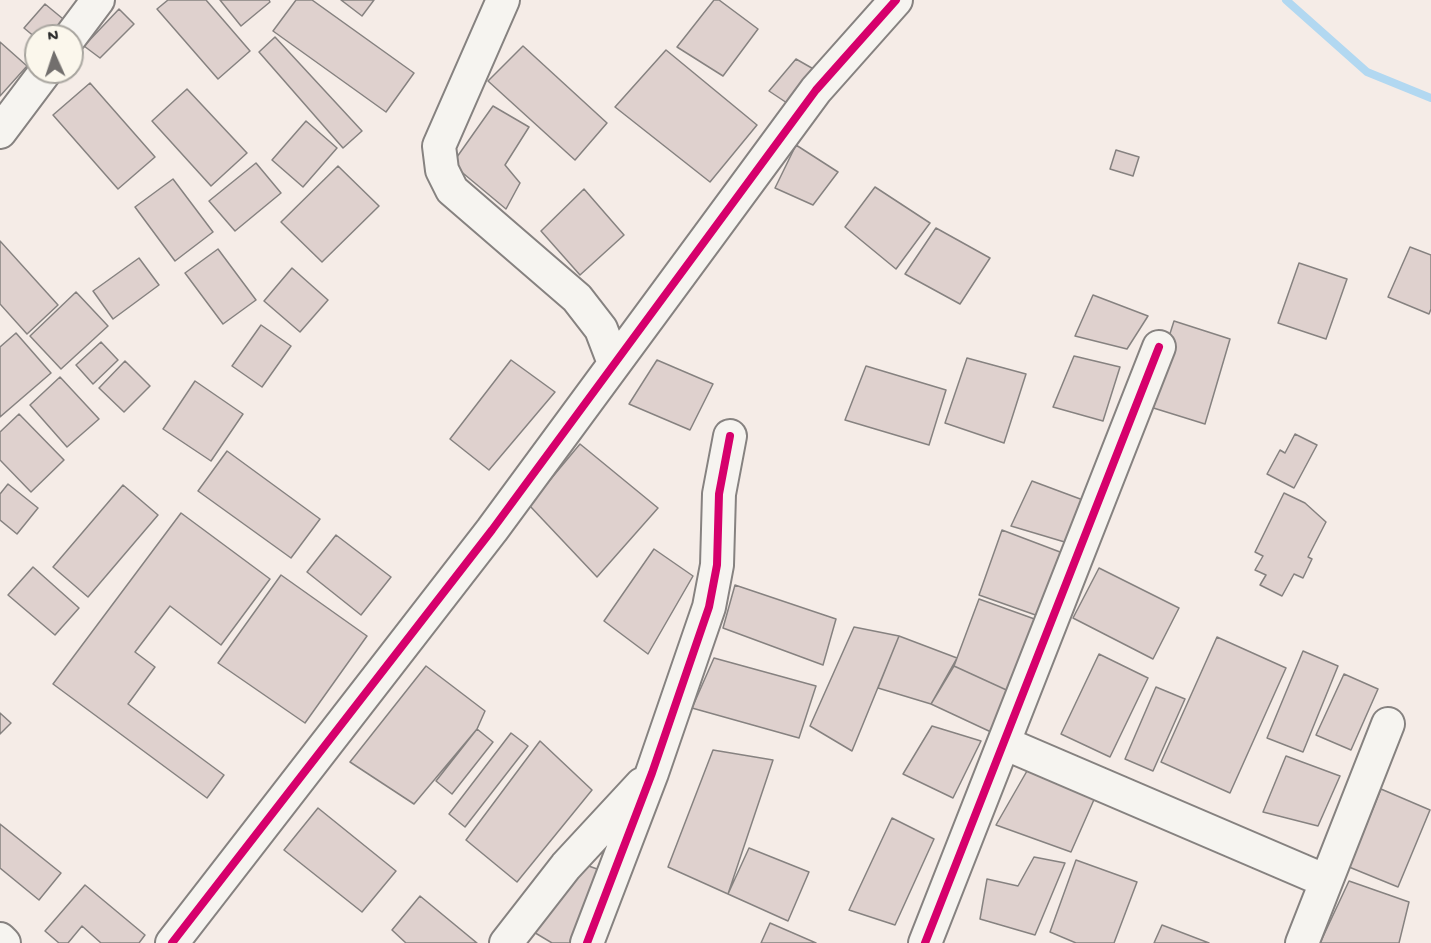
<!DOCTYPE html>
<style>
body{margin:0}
#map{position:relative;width:1431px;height:943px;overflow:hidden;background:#f5ece7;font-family:"Gochi Hand",sans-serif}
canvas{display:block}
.north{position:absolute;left:24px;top:24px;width:60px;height:60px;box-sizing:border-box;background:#fbf7ec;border:2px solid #a8a59f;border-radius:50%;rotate:357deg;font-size:16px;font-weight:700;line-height:24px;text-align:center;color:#2b2b2b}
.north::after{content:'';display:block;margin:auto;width:21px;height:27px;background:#726f6d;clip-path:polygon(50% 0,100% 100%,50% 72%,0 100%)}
</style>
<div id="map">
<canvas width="1431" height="943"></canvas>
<div class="north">N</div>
</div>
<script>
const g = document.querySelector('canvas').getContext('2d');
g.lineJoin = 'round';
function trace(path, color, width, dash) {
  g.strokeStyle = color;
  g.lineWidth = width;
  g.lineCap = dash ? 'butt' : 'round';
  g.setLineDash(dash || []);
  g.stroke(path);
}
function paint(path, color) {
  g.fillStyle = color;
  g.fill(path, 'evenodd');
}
const stream = new Path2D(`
 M1286,0L1367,72L1431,98`);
const building = new Path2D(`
 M168,0H206L250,51L218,79L157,9Z
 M220,0H269L270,2L241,26Z
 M296,0H312L414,73L386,112L273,31Z
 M341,0H374L362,16Z
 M714,0H719L758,29L723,76L677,47Z
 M45,4L68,23L56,36L36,38L24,28Z
 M119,9L134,24L100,58L84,46Z
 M275,37L362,131L343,148L259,52Z
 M0,42L27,66L0,96Z
 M523,46L607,123L575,160L488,81Z
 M666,50L757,125L710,182L615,107Z
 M796,59L817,71L790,105L769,91Z
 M90,83L155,157L118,189L53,115Z
 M187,89L247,153L211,186L152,121Z
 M493,106L529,127L505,165L520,183L506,209L452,164Z
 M306,121L337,148L303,187L272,160Z
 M796,145L838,172L813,205L775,188Z
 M1116,150L1139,157L1133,176L1110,169Z
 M256,163L281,193L235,231L209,201Z
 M338,166L379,206L322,262L281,222Z
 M173,179L213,232L175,261L135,207Z
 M875,187L930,223L896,269L845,227Z
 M584,189L624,235L580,275L541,231Z
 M936,228L990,258L960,304L905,274Z
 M0,241L58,305L27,334L0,304Z
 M1410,247L1431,255V309L1429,314L1388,297Z
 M218,249L256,300L223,324L185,273Z
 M139,258L159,285L113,319L93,291Z
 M1299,263L1347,279L1326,339L1278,323Z
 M292,268L328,300L300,332L264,301Z
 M76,292L108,326L61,369L30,336Z
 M1093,295L1148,316L1127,349L1075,336Z
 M1174,321L1230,339L1205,424L1147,406Z
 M261,325L291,346L262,387L232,366Z
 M16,333L51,373L0,417V347Z
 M101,342L118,360L93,384L76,365Z
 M1074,356L1120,367L1103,421L1053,407Z
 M967,358L1026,374L1004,443L945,423Z
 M511,360L555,392L489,470L450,439Z
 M657,360L713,384L690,430L629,404Z
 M125,361L150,386L124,412L99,388Z
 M866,366L946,390L929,445L845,420Z
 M60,377L99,419L67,447L30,405Z
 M195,381L243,414L211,461L163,429Z
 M19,414L64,460L31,492L0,460V432Z
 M1295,434L1317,445L1294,488L1267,474L1280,450L1285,453Z
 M580,444L658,508L597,577L529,505Z
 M227,451L320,519L291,558L198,491Z
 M1032,481L1083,500L1068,543L1011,526Z
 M8,484L38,508L17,534L0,520V494Z
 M123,485L158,515L88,597L53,567Z
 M1284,493L1305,503L1326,522L1308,557L1312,559L1303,578L1294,574L1282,596L1260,585L1266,575L1255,570L1263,556L1255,552Z
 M181,513L270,579L221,645L170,606L135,652L155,667L128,704L224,775L207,798L53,684Z
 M1002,530L1068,555L1044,618L979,595Z
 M336,535L391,577L361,615L307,572Z
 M654,549L693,576L648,654L604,621Z
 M33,567L79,608L55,635L8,595Z
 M1099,568L1179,608L1153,659L1073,618Z
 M281,575L367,636L305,723L218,663Z
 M735,585L836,619L823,665L723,628Z
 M979,599L1040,621L1013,693L954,666Z
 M854,627L899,636L852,751L810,726Z
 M899,636L957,658L931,704L878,688Z
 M1217,637L1286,668L1230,793L1161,762Z
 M1303,651L1338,666L1303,752L1267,738Z
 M1099,654L1148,678L1110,757L1061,734Z
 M714,658L816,686L799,738L692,708Z
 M426,666L485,711L477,729L414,804L350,762Z
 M954,666L1013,693L991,732L931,704Z
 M1344,674L1378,689L1351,750L1316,735Z
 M1156,687L1185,699L1153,771L1125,759Z
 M0,713L11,723L0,734Z
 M932,726L981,741L953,798L903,774Z
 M477,729L493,742L452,794L436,781Z
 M511,733L528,746L465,827L449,814Z
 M540,741L592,790L517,882L466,840Z
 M713,750L773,760L728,894L668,867Z
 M1286,756L1340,776L1318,826L1263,812Z
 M1035,757L1100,786L1071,852L996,825Z
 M1381,789L1430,810L1398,887L1349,867Z
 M318,808L396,871L362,912L284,850Z
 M892,818L934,839L895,925L849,910Z
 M0,824L61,873L39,900L0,868Z
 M749,848L809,872L788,921L728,894Z
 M1034,857L1065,863L1035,935L980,919L987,879L1018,886Z
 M1076,860L1137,882L1114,943H1076L1050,932Z
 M583,864L600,870L571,943H552L532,931Z
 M1349,881L1409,902L1399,943H1320Z
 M85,885L145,935L139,943H101L82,926L68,943H59L45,931Z
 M420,896L477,943H406L392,930Z
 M770,923L816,943H761Z
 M1162,925L1209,943H1154Z`);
const street = new Path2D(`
 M503,0L439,146L442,170L452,190L577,298L601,329L614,363
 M71,36L98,0
 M0,132L45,72
 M1004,743L1326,881
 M0,939L4,943
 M172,943L492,530L816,90L896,0
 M506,943L566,866L642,784
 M587,943L652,773L709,607L717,565L719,494L730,436
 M925,943L1159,347
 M1302,943L1388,724`);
const cycleway = new Path2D(`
 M172,943L492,530L816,90L896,0
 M587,943L652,773L709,607L717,565L719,494L730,436
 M925,943L1159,347`);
trace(stream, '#b2d8f1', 8);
paint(building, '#dfd1ce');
trace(building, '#868280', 1.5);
trace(street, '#868280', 36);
trace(street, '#f6f4f0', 32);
trace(cycleway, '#d6006c', 8);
</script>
